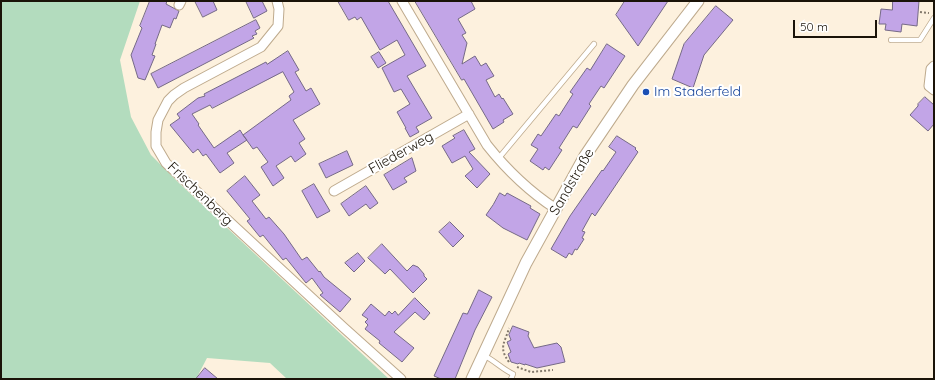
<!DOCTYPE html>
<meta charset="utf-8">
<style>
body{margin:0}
#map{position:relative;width:935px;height:380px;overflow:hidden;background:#fdf1de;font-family:Quicksand,sans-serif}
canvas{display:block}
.frame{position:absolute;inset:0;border:2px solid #1a1308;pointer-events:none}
.scale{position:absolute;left:793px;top:20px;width:84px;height:18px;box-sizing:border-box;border:2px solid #1a1308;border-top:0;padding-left:5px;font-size:12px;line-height:14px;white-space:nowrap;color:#1a1308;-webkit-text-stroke:3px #fff;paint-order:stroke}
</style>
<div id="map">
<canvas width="935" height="380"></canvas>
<div class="frame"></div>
<div class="scale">50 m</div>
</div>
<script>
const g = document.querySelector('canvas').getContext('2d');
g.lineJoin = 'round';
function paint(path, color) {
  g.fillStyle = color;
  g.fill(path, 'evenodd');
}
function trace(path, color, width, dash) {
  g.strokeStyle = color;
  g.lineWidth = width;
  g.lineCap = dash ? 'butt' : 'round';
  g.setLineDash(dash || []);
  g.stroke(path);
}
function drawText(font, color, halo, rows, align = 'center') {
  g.font = font + ' Quicksand,sans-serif';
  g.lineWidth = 4;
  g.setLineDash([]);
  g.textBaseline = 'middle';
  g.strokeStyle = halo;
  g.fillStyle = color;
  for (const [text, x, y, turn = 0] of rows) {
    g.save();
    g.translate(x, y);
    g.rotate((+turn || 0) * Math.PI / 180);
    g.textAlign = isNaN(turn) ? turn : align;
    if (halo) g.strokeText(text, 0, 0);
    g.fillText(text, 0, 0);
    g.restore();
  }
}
const green = new Path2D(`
 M1,1H140L120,60L131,117L151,155L179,183L389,379H287L270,363L207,358L196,379H1Z`);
const building = new Path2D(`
 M150,1H167L166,4L179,11L176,19L174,18L170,28L162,25L155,44H156L152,55L155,56L145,80L138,78L131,55L142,28L140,26Z
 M195,1H213L217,10L203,17Z
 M246,1H262L267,11L254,18Z
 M338,1H388L426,66L407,76L432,118L416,127L419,132L410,137L405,128H406L397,112L410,104L401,89L394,92L382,68L405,55L397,40L380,50L361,17L357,20L355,17L349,20Z
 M415,1H471L475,9L458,19L466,33L462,35L467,43L462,64L475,56L481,66L486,63L494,76L486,80L495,97L499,94L502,99L503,98L513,114L503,120L504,122L493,129L464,79L462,80Z
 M625,1H668L638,46L616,15Z
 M893,1H919L917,26L902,24L901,32L885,30L886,24H879L881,9L892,10Z
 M716,6L733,20L704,55L693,88L672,79L684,44Z
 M256,20L260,28L255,31L257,34L252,36L254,38L158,88L151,74Z
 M607,44L625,56L604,88L601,86L589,104L591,106L577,128L573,126L559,148L562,150L549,170L545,167L543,170L530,161L538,149L531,145L538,134L541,136L556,114L559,116L573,94L570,92L587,68L590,70Z
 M288,51L299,70L295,72L306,91L311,88L320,104L293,120L305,139L299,143L306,154L295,162L291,156L276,166L284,178L273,186L261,167L268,162L257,147L253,149L243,135L247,140L227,153L234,163L220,173L206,154L203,156L198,149L193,153L170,125L180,118L177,114L198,98L205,96L204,94L266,62L267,64ZM283,72L294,92L289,96L291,100L243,135L240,130L214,148L198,125L199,124L192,114L210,105L212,108Z
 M379,52L386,63L378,68L371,57Z
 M925,97L934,105V124L928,131L910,115L918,106V104Z
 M464,130L475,149L469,152L490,174L477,188L465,176L473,169L465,156L452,163L442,146L455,138L453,136Z
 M617,136L636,148L635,149L638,152L595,216L592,213L582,231L585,232L582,238L584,239L577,250L575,249L572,255L569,253L566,258L551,249L570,216L602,170L603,171L616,152L609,147Z
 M347,151L353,165L326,178L319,164Z
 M412,158L416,171L404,178L407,182L393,190L384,175Z
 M245,176L260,195L252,201L266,219L269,217L284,234L302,260L307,257L319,272L320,271L324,277L351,299L340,312L320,295L323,293L312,278L306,283L286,258L283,260L263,235L260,237L247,221L250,219L227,191Z
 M314,184L330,211L317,218L302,191Z
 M366,186L378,203L370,209L366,204L349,216L341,204Z
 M500,193L505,196L507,193L531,206L530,208L540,214L527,240L503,228L486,215L493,205Z
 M450,222L464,236L453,247L439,232Z
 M382,244L407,271L413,265L418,267L424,274V276L427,279L413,293L390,269L385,274L368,258Z
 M358,253L365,261L354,272L345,263Z
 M479,290L492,297L475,330L455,379H441L434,376L463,313L467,314Z
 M415,298L430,313L424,320L415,312L394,332L414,348L402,362L379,343L380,341L365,329L368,325L365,322L368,319L362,315L371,304L385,316L389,311L392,314L395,311L398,315Z
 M513,326L529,332L528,336L534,348L557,343L561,347L565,362L537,368L525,364V365L519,363L518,364L511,362L508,354L511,352L507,342L511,340L509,335Z
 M205,368L218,379H196Z`);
const path = new Path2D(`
 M920,12L929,13
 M509,362C498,347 505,343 509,328
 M517,367L531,372L553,370`);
const service = new Path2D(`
 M891,40H920L934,18
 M498,159L594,44
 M483,355C494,360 502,369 513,374L511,379`);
const minor = new Path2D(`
 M277,1L279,9L278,26L261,47L184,88L174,95L168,101L158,120L156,132V146L166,163L343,327L401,379
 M402,1L487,145C506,169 530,192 556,209
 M179,5L181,1
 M934,66L931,69L929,86L934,90
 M334,191L469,114`);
const tertiary = new Path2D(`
 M472,379L526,263L585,156L633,85L698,1`);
const markers = [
 [646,92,4,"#1a4fb4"]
];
const transitNames = [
 ["Im Staderfeld",654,92]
];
const streetNames = [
 ["Fliederweg",401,153,-29],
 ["Sandstraße",572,182,-60],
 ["Frischenberg",200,194,44]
];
paint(green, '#b3dcbe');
paint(building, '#c2a5e7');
trace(building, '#756986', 1);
trace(service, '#beaa8d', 6);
trace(minor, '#beaa8d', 11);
trace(tertiary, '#beaa8d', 13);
trace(path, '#847a6c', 2, [2, 2]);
trace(service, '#fff', 4.5);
trace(minor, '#fff', 9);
trace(tertiary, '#fff', 11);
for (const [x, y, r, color] of markers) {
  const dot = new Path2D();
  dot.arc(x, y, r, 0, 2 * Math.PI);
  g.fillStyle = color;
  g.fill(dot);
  trace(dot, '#fff', 1.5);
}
drawText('14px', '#164399', '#fff', transitNames, 'left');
drawText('14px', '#1a1308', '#fff', streetNames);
</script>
